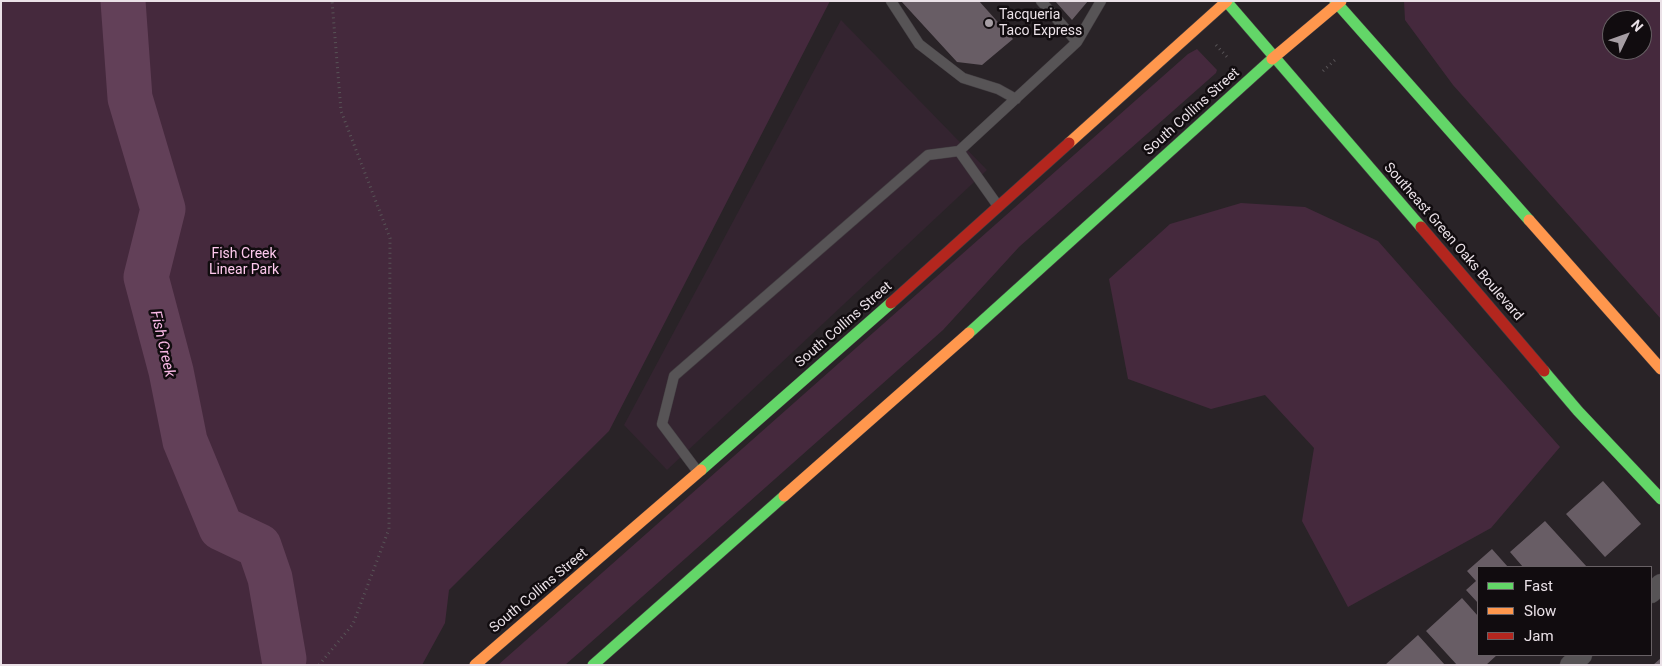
<!DOCTYPE html>
<style>
body{margin:0}
#map{position:relative;width:1662px;height:666px;overflow:hidden;background:#292327;font-family:Roboto,sans-serif}
canvas{display:block}
.frame{position:absolute;inset:0;border:2px solid #eae1e7;pointer-events:none}
.legend{position:absolute;left:1477px;top:566px;width:175px;height:90px;box-sizing:border-box;background:#110c0f;border:1px solid #686165;margin:0;padding:6px 9px;list-style:none;font-size:15px;color:#eae1e7}
.legend li{display:flex;align-items:center;gap:10px;height:25px}
.legend b{width:25px;border:1px solid #686165}
.north{position:absolute;left:1602px;top:10px;width:50px;height:50px;box-sizing:border-box;background:#110c0f;border:1px solid #686165;border-radius:50%;rotate:48deg;font-size:14px;font-weight:700;line-height:20px;text-align:center;color:#eae1e7}
.north::after{content:'';display:block;margin:auto;width:18px;height:22px;background:#a69ea4;clip-path:polygon(50% 0,100% 100%,50% 72%,0 100%)}
</style>
<div id="map">
<canvas width="1662" height="666"></canvas>
<div class="frame"></div>
<ul class="legend">
<li><b style="height:6px;background:#63d668"></b>Fast</li>
<li><b style="height:6px;background:#ff974d"></b>Slow</li>
<li><b style="height:6px;background:#b3261e"></b>Jam</li>
</ul>
<div class="north">N</div>
</div>
<script>
const g = document.querySelector('canvas').getContext('2d');
g.lineJoin = 'round';
function paint(path, color) {
  g.fillStyle = color;
  g.fill(path, 'evenodd');
}
function trace(path, color, width, dash) {
  g.strokeStyle = color;
  g.lineWidth = width;
  g.lineCap = dash ? 'butt' : 'round';
  g.setLineDash(dash || []);
  g.stroke(path);
}
function drawText(font, color, halo, rows, align = 'center') {
  g.font = font + ' Roboto,sans-serif';
  g.lineWidth = 5;
  g.setLineDash([]);
  g.textBaseline = 'middle';
  g.strokeStyle = halo;
  g.fillStyle = color;
  for (const [text, x, y, turn = 0] of rows) {
    g.save();
    g.translate(x, y);
    g.rotate((+turn || 0) * Math.PI / 180);
    g.textAlign = isNaN(turn) ? turn : align;
    if (halo) g.strokeText(text, 0, 0);
    g.fillText(text, 0, 0);
    g.restore();
  }
}
const built = new Path2D(`
 M841,20L987,170L667,470L624,425Z`);
const green = new Path2D(`
 M1,1H830L609,431L449,590L445,623L422,665H1Z
 M1404,1H1661V319L1453,85L1405,20ZM1612,20H1642V50H1612Z
 M1197,49L1217,70L1216,73L1019,247L943,330L581,651L565,665H498L1188,54Z
 M1241,203L1305,207L1378,241L1560,447L1491,528L1348,607L1302,521L1314,448L1265,395L1211,409L1128,379L1109,279L1170,224Z`);
const river = new Path2D(`
 M123,1L130,98L163,209L146,277L171,371L185,441L221,528L259,546L270,578L284,659`);
const building = new Path2D(`
 M901,1H979L1013,39L982,65L957,62Z
 M1055,1H1088L1072,20Z
 M1603,481L1641,524L1605,557L1566,514Z
 M1545,521L1587,567H1523L1510,552Z
 M1492,549L1508,567H1478V603L1466,590L1476,581L1467,571Z
 M1462,598L1478,616V655H1497L1486,665H1457L1426,631Z
 M1418,635L1445,665H1385Z
 M1661,658V665H1653Z`);
const path = new Path2D(`
 M1216,45L1227,57
 M1323,71L1336,59
 M319,665L353,624L389,529L390,238L341,111L332,1`);
const lane = new Path2D(`
 M891,1L919,44L963,78L998,89L1016,99
 M1077,42L1101,1
 M998,206L959,151L1077,42L1041,1
 M698,472L662,424L674,376L928,155L959,151`);
const street = new Path2D(`
 M1651,593L1661,584
 M1570,665L1582,655`);
const fast = new Path2D(`
 M1226,1L1421,227
 M1335,1L1529,220
 M969,333L1272,59
 M1544,371L1578,411L1661,499
 M701,470L891,303
 M593,665L784,496`);
const slow = new Path2D(`
 M1272,59L1341,1
 M1069,143L1227,1
 M1529,220L1661,369
 M784,496L969,333
 M475,665L701,470`);
const jam = new Path2D(`
 M1421,227L1544,371
 M891,303L1069,143`);
const markers = [
 [989,23,5,"#a69ea4"]
];
const poiNames = [
 ["Tacqueria",999,15],
 ["Taco Express",999,31]
];
const streetNames = [
 ["South Collins Street",1192,112,-42],
 ["Southeast Green Oaks Boulevard",1453,242,49],
 ["South Collins Street",844,325,-41],
 ["South Collins Street",539,591,-40]
];
const parkNames = [
 ["Fish Creek",244,254],
 ["Linear Park",244,270]
];
const waterNames = [
 ["Fish Creek",162,344,77]
];
paint(built, '#342430');
paint(green, '#45293d');
trace(river, '#624058', 45);
paint(building, '#685d65');
trace(lane, '#433e42', 11);
trace(street, '#433e42', 21);
trace(fast, '#433e42', 12);
trace(slow, '#433e42', 12);
trace(jam, '#433e42', 12);
trace(path, '#585457', 3, [1, 4]);
trace(lane, '#575456', 10);
trace(street, '#575456', 20);
trace(fast, '#63d668', 11);
trace(slow, '#ff974d', 11);
trace(jam, '#b3261e', 11);
for (const [x, y, r, color] of markers) {
  const dot = new Path2D();
  dot.arc(x, y, r, 0, 2 * Math.PI);
  g.fillStyle = color;
  g.fill(dot);
  trace(dot, '#110c0f', 2);
}
drawText('14px', '#eae1e7', '#110c0f', poiNames, 'left');
drawText('14px', '#eae1e7', '#110c0f', streetNames);
drawText('14px', '#fec9ed', '#110c0f', parkNames);
drawText('italic 15px', '#fab9e6', '#110c0f', waterNames);
</script>
